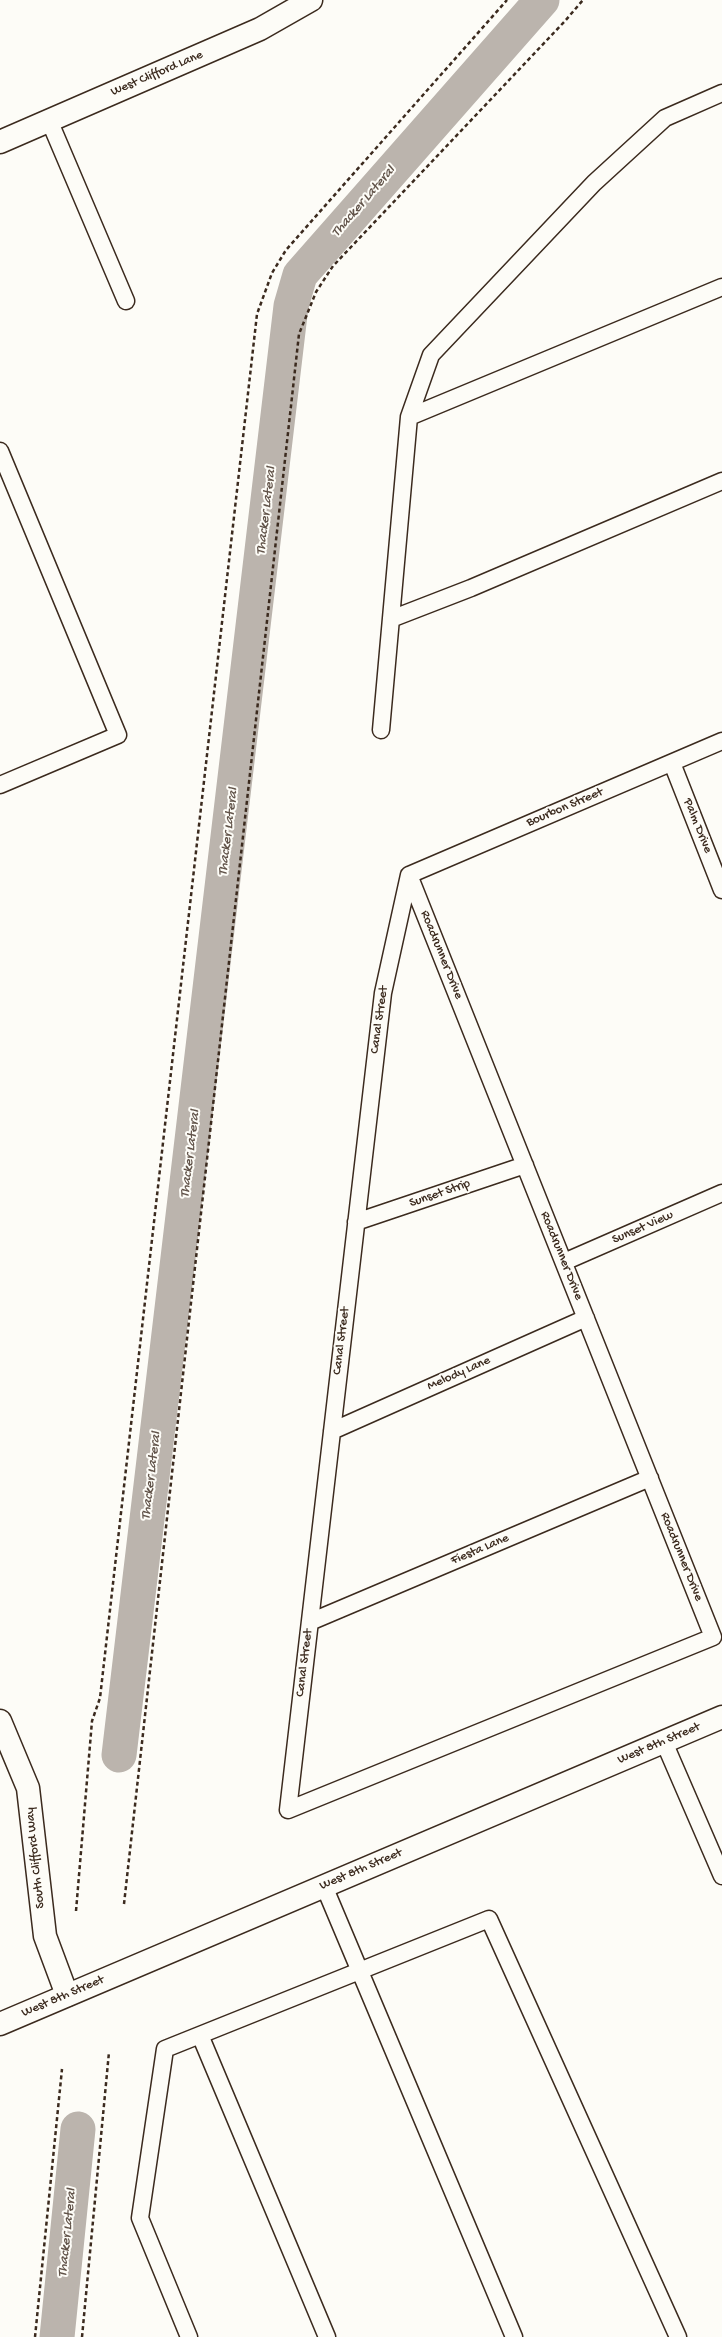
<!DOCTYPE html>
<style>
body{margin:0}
canvas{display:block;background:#fdfcf7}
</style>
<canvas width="722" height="2337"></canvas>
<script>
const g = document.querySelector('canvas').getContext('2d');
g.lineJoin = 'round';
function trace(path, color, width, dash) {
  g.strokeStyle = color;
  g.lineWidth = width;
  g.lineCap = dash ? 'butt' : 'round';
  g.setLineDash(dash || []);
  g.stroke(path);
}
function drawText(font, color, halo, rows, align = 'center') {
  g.font = font + ' "Gochi Hand",sans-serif';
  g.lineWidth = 4;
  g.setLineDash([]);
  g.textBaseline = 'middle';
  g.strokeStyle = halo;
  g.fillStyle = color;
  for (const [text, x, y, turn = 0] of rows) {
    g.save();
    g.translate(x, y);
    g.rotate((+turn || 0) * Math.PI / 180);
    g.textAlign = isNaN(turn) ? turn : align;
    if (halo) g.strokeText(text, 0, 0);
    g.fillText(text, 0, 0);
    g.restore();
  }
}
const canal = new Path2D(`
 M119,1755L291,306L300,275L542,0
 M57,2337L78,2129`);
const path = new Path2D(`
 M124,1904L299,334L316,292L333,266L565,21L583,0
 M76,1911L92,1721L100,1698L257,314L272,273L286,250L507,0
 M35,2337L62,2069
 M82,2337L109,2052`);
const service = new Path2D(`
 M49,120L126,301
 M409,417L722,287
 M0,451L118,735L0,785
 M391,619L471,588L722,481
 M381,730L409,417L431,355L594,183L665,118L722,93
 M672,763L722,890
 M409,875L713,1637L288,1810L383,993Z
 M409,875L722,741
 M356,1222L525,1165
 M564,1262L722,1193
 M332,1431L586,1318
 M310,1622L650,1478
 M664,1742L722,1876
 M324,1886L514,2337
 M200,2035L327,2337
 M189,2337L140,2218L165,2049L489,1919L678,2337`);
const minor = new Path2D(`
 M0,142L260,29L311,0
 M0,1721L28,1788L45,1936L67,1995`);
const secondary = new Path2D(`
 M0,2024L722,1717`);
const streetNames = [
 ["West Clifford Lane",157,74,-23],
 ["Bourbon Street",565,808,-23],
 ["Palm Drive",697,826,68],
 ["Roadrunner Drive",441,955,68],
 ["Canal Street",380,1020,-82],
 ["Sunset Strip",440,1194,-19],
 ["Sunset View",643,1228,-24],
 ["Roadrunner Drive",561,1256,68],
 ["Canal Street",342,1341,-83],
 ["Melody Lane",459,1374,-24],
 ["Fiesta Lane",480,1550,-23],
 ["Roadrunner Drive",681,1557,68],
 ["Canal Street",305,1663,-83],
 ["West 8th Street",659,1744,-23],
 ["South Clifford Way",36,1858,-96],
 ["West 8th Street",361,1870,-23],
 ["West 8th Street",63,1997,-23]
];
const waterNames = [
 ["Thacker Lateral",364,202,-49],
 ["Thacker Lateral",267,511,-83],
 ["Thacker Lateral",229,832,-83],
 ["Thacker Lateral",191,1154,-83],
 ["Thacker Lateral",152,1476,-83],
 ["Thacker Lateral",68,2233,-84]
];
trace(canal, '#bbb4ad', 35);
trace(service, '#3b2a1e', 19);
trace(minor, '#3b2a1e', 25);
trace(secondary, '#3b2a1e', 25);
trace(path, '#3b2a1e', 2.5, [4, 3]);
trace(service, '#fdfcf7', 16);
trace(minor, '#fdfcf7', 22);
trace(secondary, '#fdfcf7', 22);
drawText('13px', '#3b2a1e', '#fdfcf7', streetNames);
drawText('italic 14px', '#615349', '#fdfcf7', waterNames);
</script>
